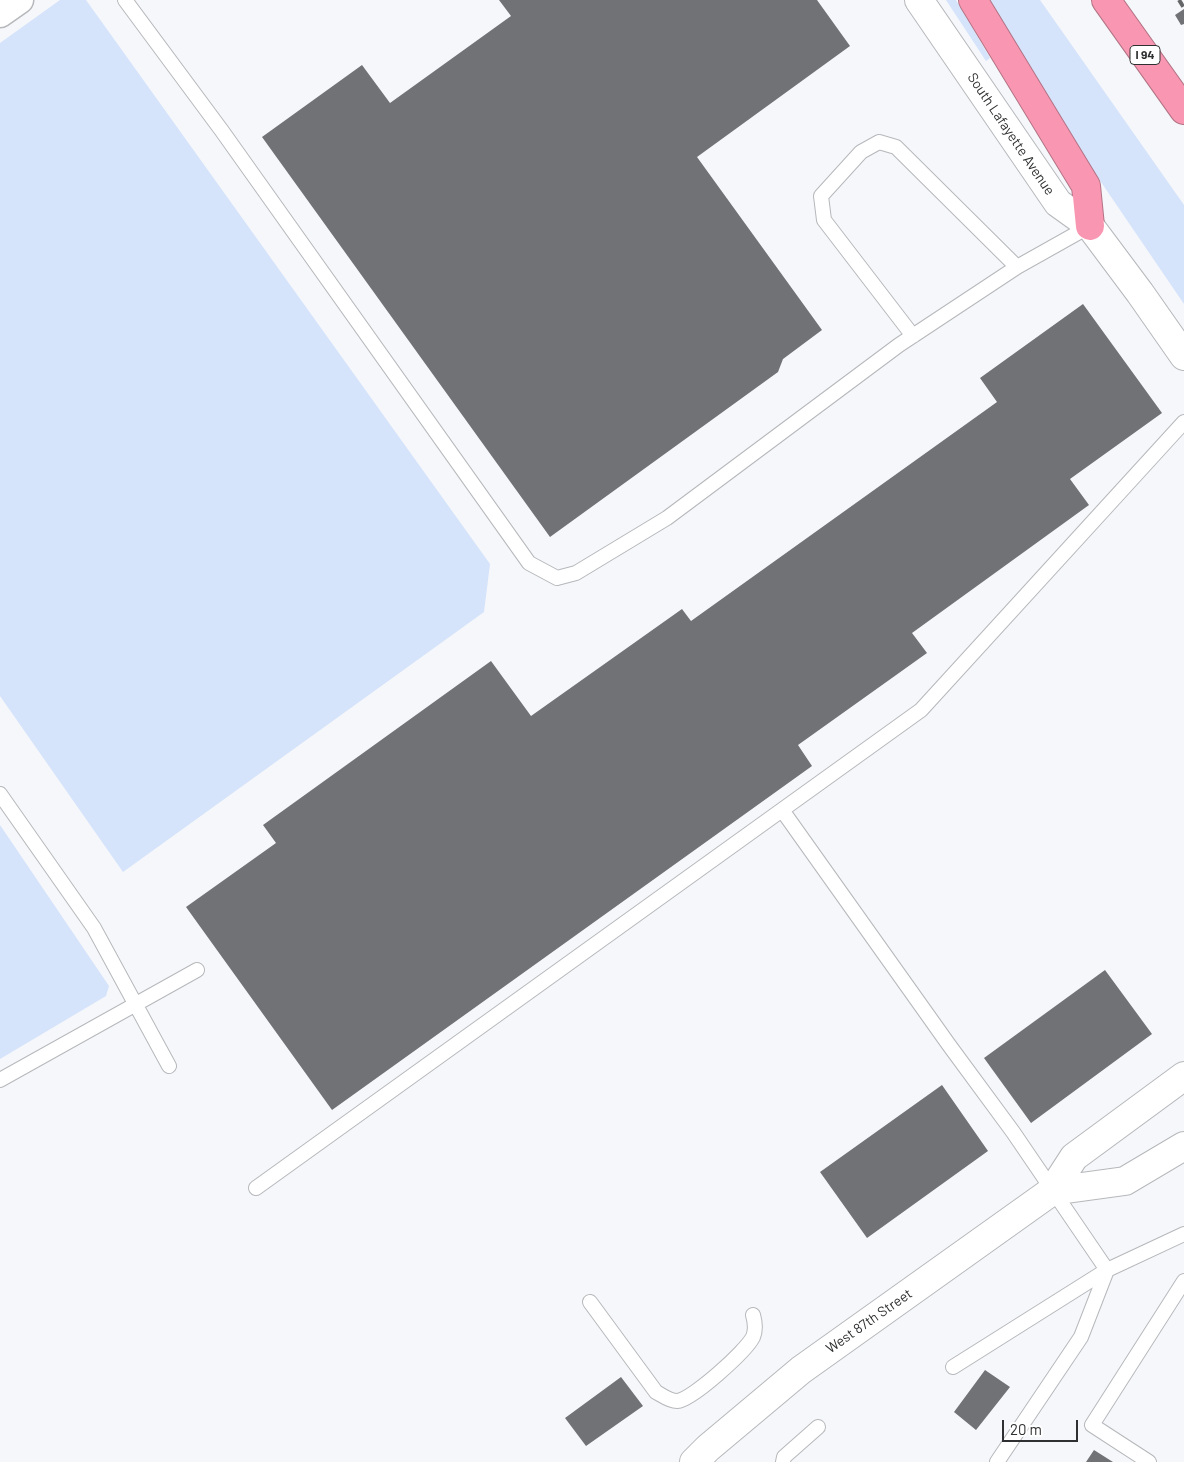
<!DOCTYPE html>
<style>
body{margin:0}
#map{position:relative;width:1184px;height:1462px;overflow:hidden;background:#f5f7fa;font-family:Barlow,sans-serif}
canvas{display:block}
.scale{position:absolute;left:1002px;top:1420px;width:76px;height:22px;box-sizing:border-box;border:2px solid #2f3031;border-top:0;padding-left:6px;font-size:15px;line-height:18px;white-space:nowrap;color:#2f3031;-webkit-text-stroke:4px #fff;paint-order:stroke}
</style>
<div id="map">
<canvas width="1184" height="1462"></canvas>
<div class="scale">20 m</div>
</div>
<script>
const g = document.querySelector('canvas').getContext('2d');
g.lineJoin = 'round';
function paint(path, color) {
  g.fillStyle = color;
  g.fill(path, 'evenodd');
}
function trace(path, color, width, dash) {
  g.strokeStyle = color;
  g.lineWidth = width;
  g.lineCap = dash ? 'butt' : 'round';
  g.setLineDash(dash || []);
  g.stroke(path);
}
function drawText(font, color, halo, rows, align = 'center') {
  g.font = font + ' Barlow,sans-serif';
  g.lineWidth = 5;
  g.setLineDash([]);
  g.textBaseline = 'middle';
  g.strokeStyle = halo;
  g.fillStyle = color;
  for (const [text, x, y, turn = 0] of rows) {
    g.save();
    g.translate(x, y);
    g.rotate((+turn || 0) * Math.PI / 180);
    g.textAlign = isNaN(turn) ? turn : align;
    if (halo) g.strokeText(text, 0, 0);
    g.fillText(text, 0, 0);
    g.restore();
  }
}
const green = new Path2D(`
 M60,0H86L490,564L484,612L123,872L0,696V43Z
 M946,0H956L990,58L986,61Z
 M990,0H1040L1184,205V304L1088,163Z
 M0,825L109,986L106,996L0,1059Z`);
const building = new Path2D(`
 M499,0H817L850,46L697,157L822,330L783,359L778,372L550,537L262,137L362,65L390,103L511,16Z
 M1184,9V24L1181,25L1175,15Z
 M1083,304L1162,413L1070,479L1089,505L912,633L927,653L798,745L812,766L332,1110L186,907L276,843L263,825L491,661L531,716L682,609L691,621L997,402L980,378Z
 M1105,970L1152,1034L1031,1123L984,1058Z
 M942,1085L988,1151L867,1238L820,1172Z
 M985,1370L1010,1387L976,1430L954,1412Z
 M621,1377L643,1406L586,1446L565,1418Z
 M1094,1450L1113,1462H1086Z`);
const lane = new Path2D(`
 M125,0L222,131L529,563L557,578L576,573L667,518L899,345L1017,267L1090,226
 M913,336L824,220L821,196L861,152L879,142L896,147L1017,267
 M0,794L94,928L169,1066
 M782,810L949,1045L1013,1132L1107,1270L1184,1234
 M0,1080L197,970
 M256,1188L921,710L1184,422
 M590,1302L656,1392C662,1395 669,1401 677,1401C692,1400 746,1351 753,1337C756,1330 755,1322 753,1315
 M953,1367L1107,1270
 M783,1462L784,1457L818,1427
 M997,1462L1081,1337L1107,1270
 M1149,1462L1092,1425L1184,1281`);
const street = new Path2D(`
 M0,14L20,0`);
const secondary = new Path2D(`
 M919,0L1058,203L1090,226L1140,293L1184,356
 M1052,1191L1125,1181L1184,1146
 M694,1462L708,1448L801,1370L1052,1191L1074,1157L1184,1076`);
const highway = new Path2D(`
 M973,0L1086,186L1090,226
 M1106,0L1184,110`);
const rail = new Path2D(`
 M1179,0L1184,8`);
const shields = [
 [1145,55,30]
];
const shieldNames = [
 ["I 94",1145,55]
];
const streetNames = [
 ["South Lafayette Avenue",1011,134,56],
 ["West 87th Street",869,1321,-35]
];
paint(green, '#d5e3fb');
paint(building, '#717275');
trace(lane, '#b6b8bb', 16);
trace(street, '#b6b8bb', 29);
trace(secondary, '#b6b8bb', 30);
trace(highway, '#b27385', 30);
trace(lane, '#fff', 14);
trace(street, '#fff', 26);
trace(secondary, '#fff', 28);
trace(highway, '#f997b2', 28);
trace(rail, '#646667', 4, [8, 4]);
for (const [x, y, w] of shields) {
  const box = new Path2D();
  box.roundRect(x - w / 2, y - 9.5, w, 19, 4);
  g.fillStyle = '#fff';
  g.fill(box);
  trace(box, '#2f3031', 1);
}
drawText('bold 12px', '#2f3031', null, shieldNames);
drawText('14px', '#2f3031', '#fff', streetNames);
</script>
